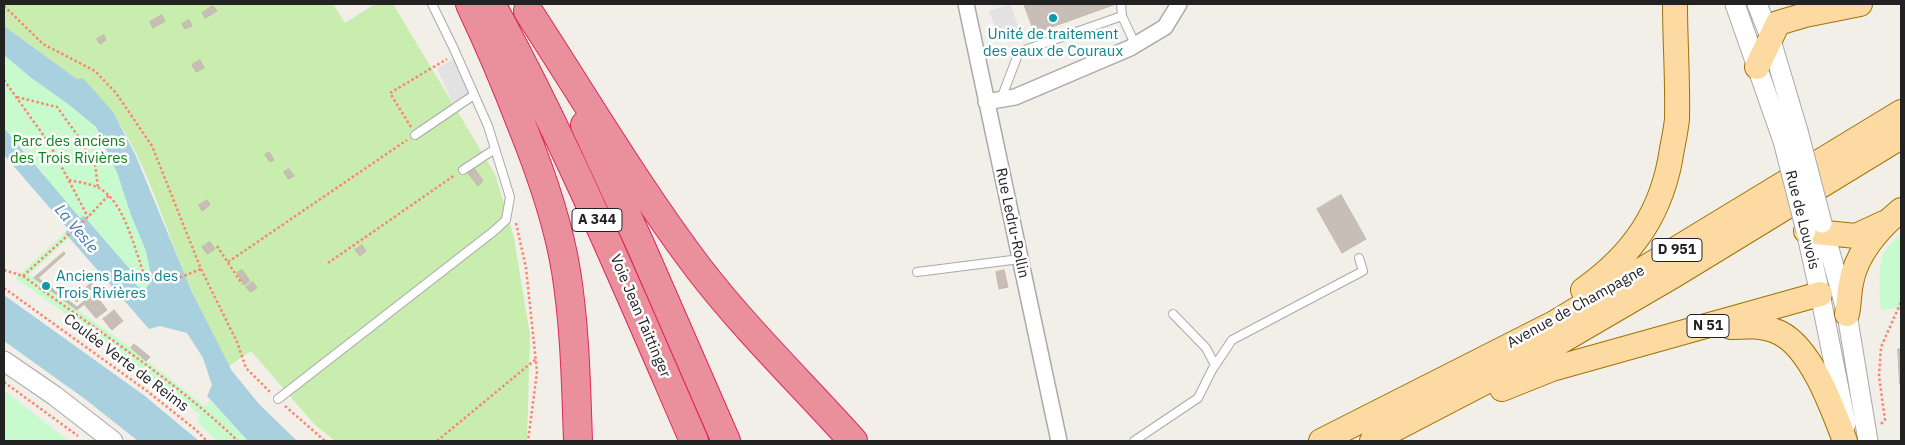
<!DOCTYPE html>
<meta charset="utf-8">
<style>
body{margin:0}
#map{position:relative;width:1905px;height:445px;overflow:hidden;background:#f2efe8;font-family:"IBM Plex Sans",sans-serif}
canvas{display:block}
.frame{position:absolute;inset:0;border:5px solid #222;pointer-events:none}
</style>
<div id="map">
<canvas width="1905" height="445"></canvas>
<div class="frame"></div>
</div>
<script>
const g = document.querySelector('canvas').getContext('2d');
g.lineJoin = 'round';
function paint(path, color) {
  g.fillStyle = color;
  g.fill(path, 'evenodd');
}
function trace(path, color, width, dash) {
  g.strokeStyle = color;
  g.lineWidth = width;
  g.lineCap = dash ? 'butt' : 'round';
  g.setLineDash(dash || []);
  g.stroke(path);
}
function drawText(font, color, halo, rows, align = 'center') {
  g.font = font + ' "IBM Plex Sans",sans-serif';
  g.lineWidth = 5;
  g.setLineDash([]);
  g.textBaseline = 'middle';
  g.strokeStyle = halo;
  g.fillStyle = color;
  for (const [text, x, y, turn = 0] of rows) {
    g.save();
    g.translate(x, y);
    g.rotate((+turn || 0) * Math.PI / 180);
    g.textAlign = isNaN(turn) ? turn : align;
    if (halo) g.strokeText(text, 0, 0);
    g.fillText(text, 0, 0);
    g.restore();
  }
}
const grass = new Path2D(`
 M4,4H333L345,23L375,4H393L495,174L514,238L530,335L527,441H335L314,424L251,351L229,366C217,341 203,316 192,291C164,229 145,148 100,98C93,92 87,80 77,79L4,26Z`);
const park = new Path2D(`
 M4,55L30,77L68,104L95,127L118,175L146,251L152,281L145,289L138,287L128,273L131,270L88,220L29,275L131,348L206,407L210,400L248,441H217L197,422L200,415L122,354L15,278L68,230L45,175L4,128Z
 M1901,235V308L1881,310C1880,294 1877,265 1885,251C1888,245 1896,239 1901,235Z
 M4,390L69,441H4Z`);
const parking = new Path2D(`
 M1010,4L1021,34L1001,41L989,11Z
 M454,59L469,95L453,104L437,68Z`);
const water = new Path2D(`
 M4,26L77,79L83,78L113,112L135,154L192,292L232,371L259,404L297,441H248L207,396L212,385L203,358L187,333L160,326L149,329L65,233L68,229L4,155V128L80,218L84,216L129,268L131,270L128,273L138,287L145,289L152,281L146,251L131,215L118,175L96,127L68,104L30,77L4,55Z
 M4,295L145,396L199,441H138L85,399L4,341Z`);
const building = new Path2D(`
 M1024,4H1116L1035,33Z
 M213,6L217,11L205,18L202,13Z
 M162,15L165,21L153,28L150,22Z
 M189,20L192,26L185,29L182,24Z
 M104,35L106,40L100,44L97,39Z
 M200,60L204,68L196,72L192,65Z
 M269,152L274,160L270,162L265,155Z
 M474,168L483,181L478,186L468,173Z
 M289,169L294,176L288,179L284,172Z
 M1341,195L1366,239L1342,253L1317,209Z
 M207,200L210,205L202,211L199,205Z
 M210,242L215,249L207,254L202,247Z
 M362,245L366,251L360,256L355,250Z
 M64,252L65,254L38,278L77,307L94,293L107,310L96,318L84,304L77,310L34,278Z
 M242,270L250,281L244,285L237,273Z
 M1004,270L1008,287L999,289L996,272Z
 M253,282L257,288L250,292L246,287Z
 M91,283L94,286L77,302L74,299Z
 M114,310L123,321L119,324L111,313Z
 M111,313L119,324L112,330L103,319Z
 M134,344L150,357L146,361L131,348Z
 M1898,349H1901V384H1900Z`);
const path = new Path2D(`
 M4,6L43,44L95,71L116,93L152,146L201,269L237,342L246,368L270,392
 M4,80L49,143L88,217
 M17,97L57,107L78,136L95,164L98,188
 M411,127L390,93L447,59
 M69,180C79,182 91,184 99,188C125,202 135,251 145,277L166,283L201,269
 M516,223L526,268L537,372L528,441
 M217,246L242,284
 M228,262L407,140
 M328,263L455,175
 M4,270L23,276C95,329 173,379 238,441
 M23,276L88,217L109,195
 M4,288L147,391L196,430L207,441
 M4,382L78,436
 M285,406L325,441
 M1881,424L1885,420L1879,376L1881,347L1901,302
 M437,441L536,359`);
const service = new Path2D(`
 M1121,4L1122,16
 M1001,99L1019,52L1122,16L1135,44
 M415,135L474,95
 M463,170L495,149
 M917,272L1020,259
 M1173,314L1206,348L1215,365
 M278,399L494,231L506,220L510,197L488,126L454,49L432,4
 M1134,441L1198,398L1212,370L1232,340L1363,271L1359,258`);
const minor = new Path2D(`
 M966,4L1059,441
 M986,102L1015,97L1130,48L1165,27L1179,4`);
const tertiary = new Path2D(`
 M1735,4L1783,141
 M1757,4L1770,37L1798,131
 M1822,223L1847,314L1868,441
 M1806,231L1820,294L1846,424
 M4,361L55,396L113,441`);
const primary = new Path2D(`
 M1757,67L1778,23L1805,15L1860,4
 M1806,231L1856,236L1884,223
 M1583,290C1634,254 1663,211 1672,149C1674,139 1676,129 1677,119C1678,81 1675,42 1675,4
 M1847,314C1849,304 1849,293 1851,283C1856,254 1879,228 1901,210
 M1731,327C1748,326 1764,325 1780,333C1812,349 1833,410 1845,441
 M1502,389L1552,369L1820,294
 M1321,441L1554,323L1901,112
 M1372,441L1543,352L1675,275L1901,137`);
const motorway = new Path2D(`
 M470,4C489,44 506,84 522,126C541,173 558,221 566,271C575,327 576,384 578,441
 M491,4C568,145 630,294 694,441
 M528,11C584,97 637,187 699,269C746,330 802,384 853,441
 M585,125L640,244L726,441`);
const tertiaryBridge = new Path2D(`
 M1798,131L1822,223
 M1783,141L1806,231`);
const markers = [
 [1053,18,5,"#0f9aa8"],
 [46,286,5,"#0f9aa8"]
];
const shields = [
 [597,220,50],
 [1677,250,50],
 [1708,326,42]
];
const shieldNames = [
 ["A 344",597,220],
 ["D 951",1677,250],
 ["N 51",1708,326]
];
const cultureNames = [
 ["Unité de traitement",1053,35],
 ["des eaux de Couraux",1053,52],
 ["Anciens Bains des",56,277,"left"],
 ["Trois Rivières",56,294,"left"]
];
const parkNames = [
 ["Parc des anciens",69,142],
 ["des Trois Rivières",69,159]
];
const streetNames = [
 ["Rue de Louvois",1802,220,76],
 ["Rue Ledru-Rollin",1012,223,78],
 ["Avenue de Champagne",1576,307,-29],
 ["Voie Jean Taittinger",640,316,67],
 ["Coulée Verte de Reims",126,363,37]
];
const waterNames = [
 ["La Vesle",76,229,50]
];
paint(grass, '#c9ecaf');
paint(park, '#c7fbcd');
paint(parking, '#e2e2e2');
paint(water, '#a9d0df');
paint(building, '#c7bfb7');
trace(building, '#c4b7aa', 1);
trace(service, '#a9a9a9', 10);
trace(minor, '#a9a9a9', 18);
trace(tertiary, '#a9a9a9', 21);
trace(primary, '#9f7200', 26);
trace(motorway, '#de275d', 30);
trace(path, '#fc856f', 2.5, [2.5, 2.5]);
trace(service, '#fff', 8);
trace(minor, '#fff', 15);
trace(tertiary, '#fff', 19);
trace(primary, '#fddaa2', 24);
trace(motorway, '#e9909c', 28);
trace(tertiaryBridge, '#a9a9a9', 21, []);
trace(tertiaryBridge, '#fff', 19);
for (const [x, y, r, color] of markers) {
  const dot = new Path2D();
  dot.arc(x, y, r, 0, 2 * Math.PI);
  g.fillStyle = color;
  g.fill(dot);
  trace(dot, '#fff', 2);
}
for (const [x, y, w] of shields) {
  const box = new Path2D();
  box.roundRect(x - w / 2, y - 11.5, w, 23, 4);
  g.fillStyle = '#fff';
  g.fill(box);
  trace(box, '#222', 1);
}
drawText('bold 14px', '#222', null, shieldNames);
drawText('15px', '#0d838f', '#fff', cultureNames);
drawText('15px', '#0a851b', '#fff', parkNames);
drawText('15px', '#222', '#fff', streetNames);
drawText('italic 16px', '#4875ac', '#fff', waterNames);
</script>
